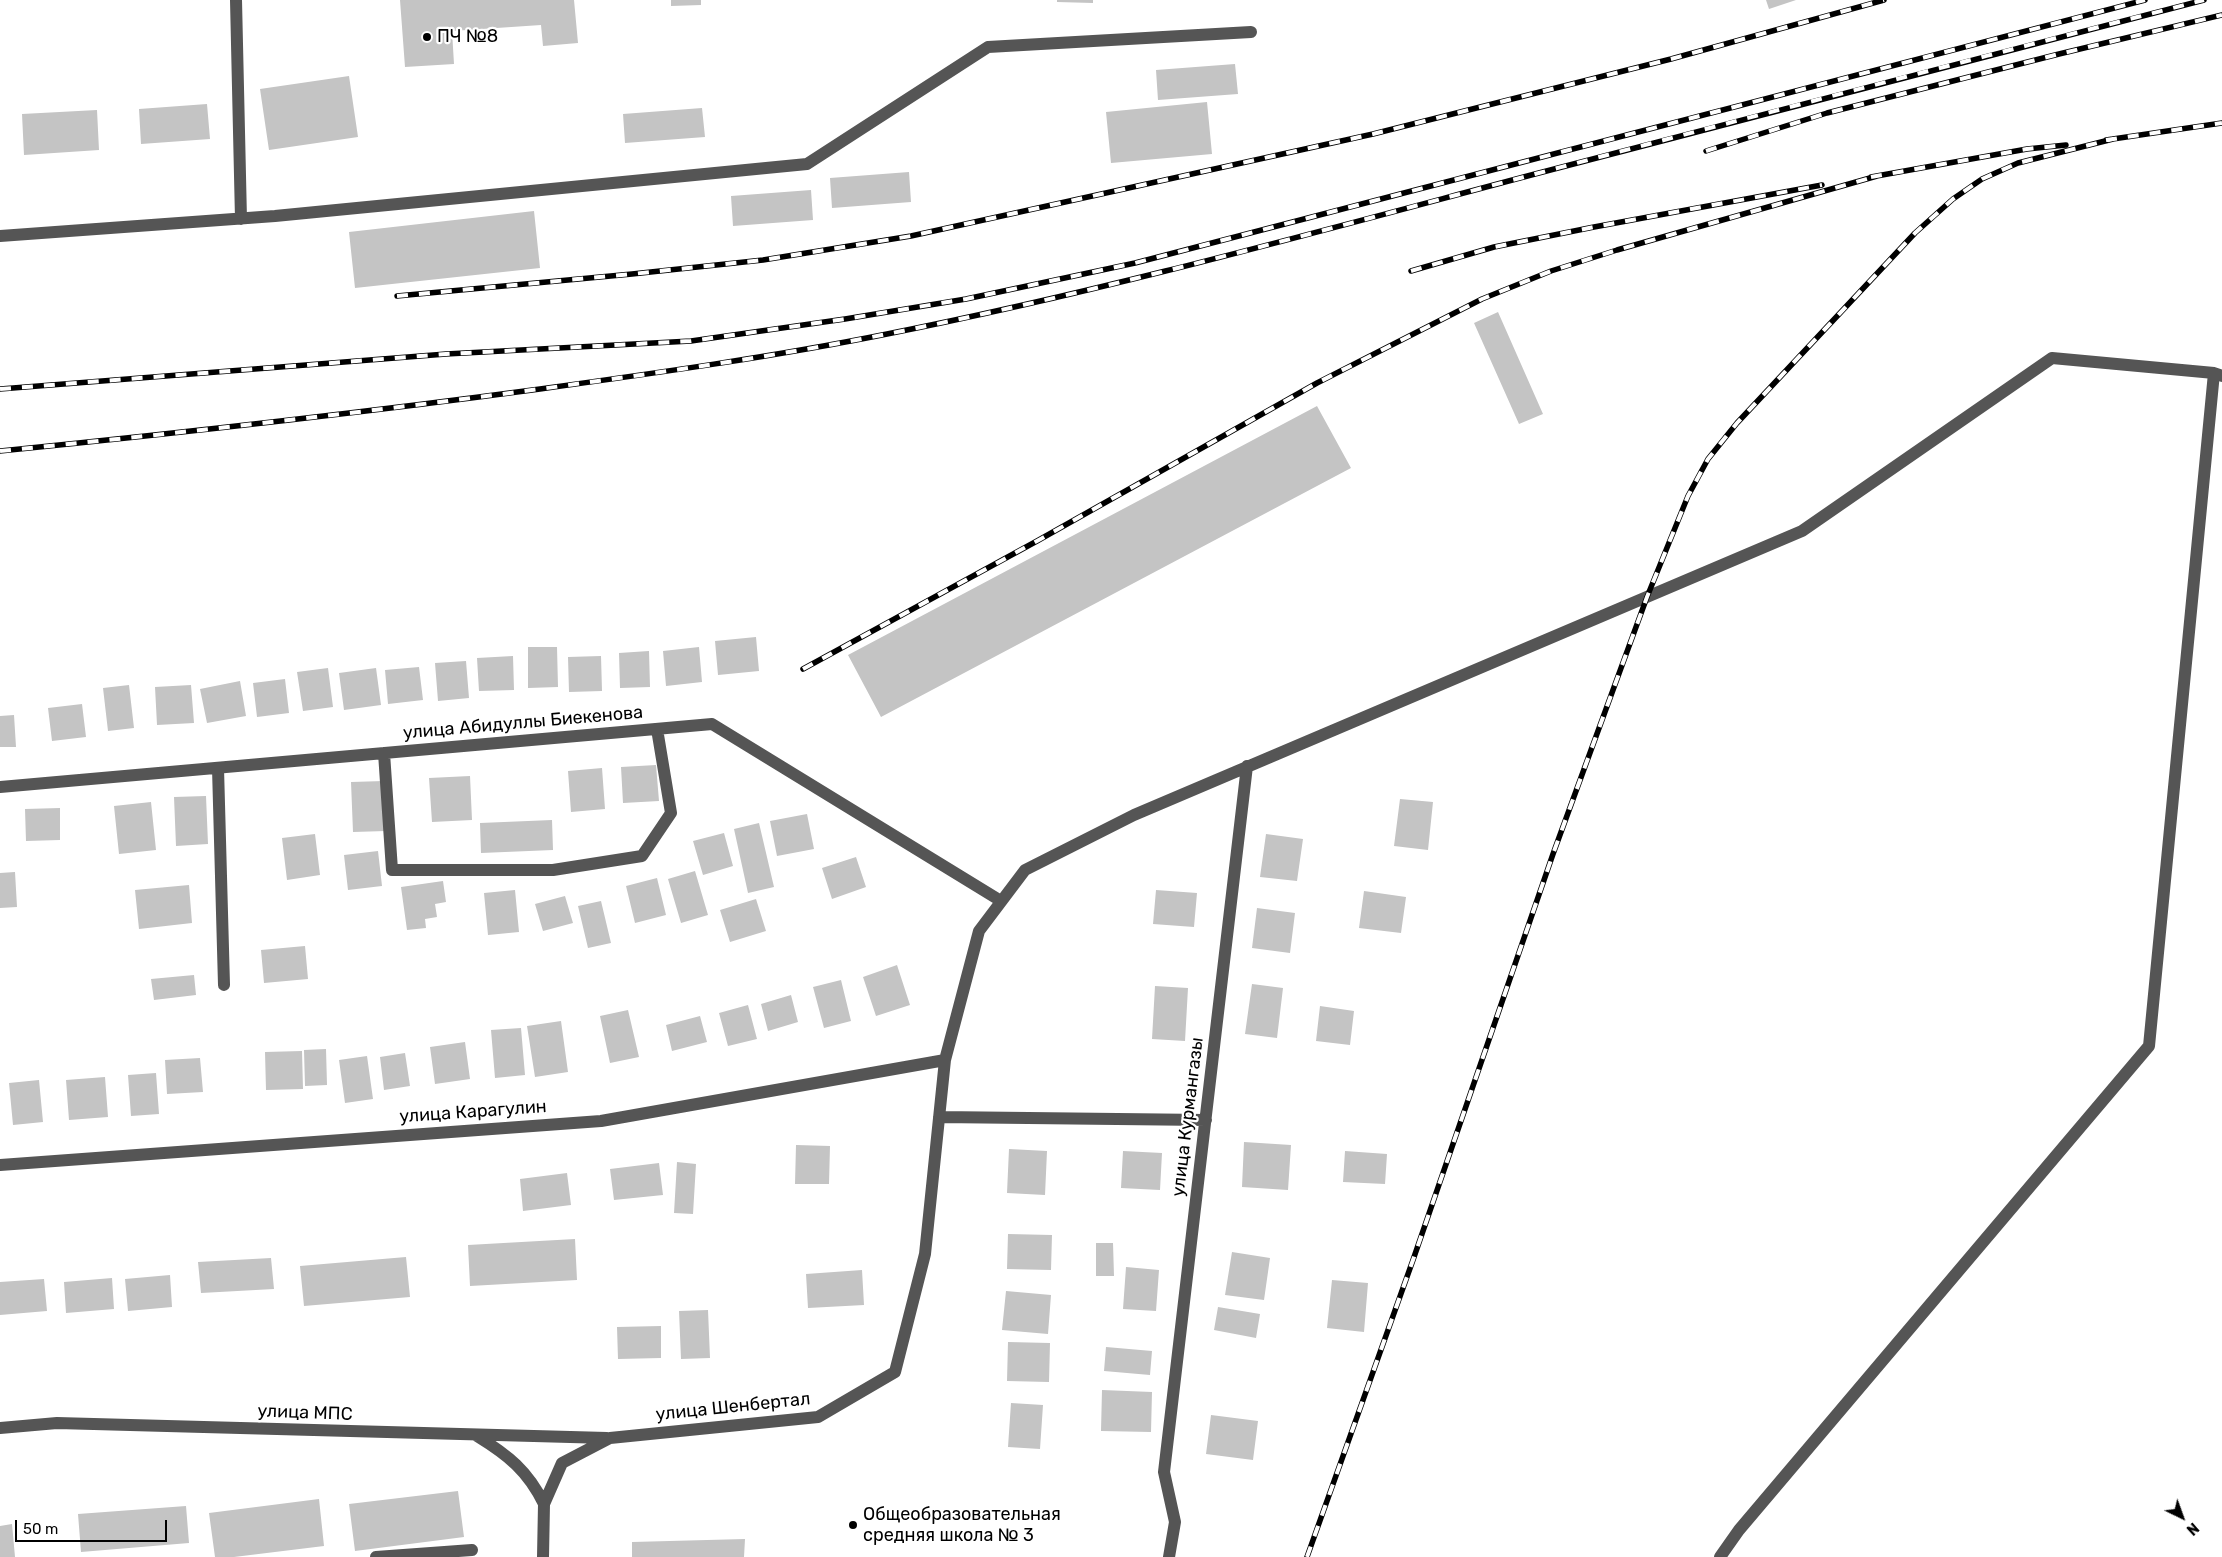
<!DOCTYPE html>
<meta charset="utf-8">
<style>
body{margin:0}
#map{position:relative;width:2222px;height:1557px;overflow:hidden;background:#fff;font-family:Rubik,sans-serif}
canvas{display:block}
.north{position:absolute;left:2157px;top:1492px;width:50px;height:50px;-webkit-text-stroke:4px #fff;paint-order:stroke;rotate:138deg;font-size:14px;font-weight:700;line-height:20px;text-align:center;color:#000}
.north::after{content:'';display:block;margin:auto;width:18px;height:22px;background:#000;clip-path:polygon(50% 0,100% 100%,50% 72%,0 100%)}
.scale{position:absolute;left:15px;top:1520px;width:152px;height:22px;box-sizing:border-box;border:2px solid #000;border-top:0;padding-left:6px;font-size:15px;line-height:18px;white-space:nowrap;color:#000;-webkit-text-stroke:4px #fff;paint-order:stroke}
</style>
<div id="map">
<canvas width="2222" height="1557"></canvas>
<div class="north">N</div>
<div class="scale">50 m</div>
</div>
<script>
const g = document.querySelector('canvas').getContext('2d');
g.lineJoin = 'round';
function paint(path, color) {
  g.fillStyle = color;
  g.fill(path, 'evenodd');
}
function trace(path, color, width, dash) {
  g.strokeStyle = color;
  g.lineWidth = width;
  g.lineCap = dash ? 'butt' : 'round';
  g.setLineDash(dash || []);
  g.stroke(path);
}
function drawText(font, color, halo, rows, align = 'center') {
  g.font = font + ' Rubik,sans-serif';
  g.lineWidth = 4.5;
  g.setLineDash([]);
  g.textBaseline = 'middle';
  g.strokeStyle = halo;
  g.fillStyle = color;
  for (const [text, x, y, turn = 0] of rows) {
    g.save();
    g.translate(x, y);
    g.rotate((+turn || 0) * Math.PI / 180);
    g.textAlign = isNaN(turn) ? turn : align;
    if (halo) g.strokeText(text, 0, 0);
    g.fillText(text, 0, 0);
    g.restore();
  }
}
const building = new Path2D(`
 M400,0H574L578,43L543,46L541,25L452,31L454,64L405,67Z
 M671,0H701V5L671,6Z
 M1057,0H1093V3L1057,2Z
 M1766,0H1796L1769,9Z
 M1235,64L1238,94L1158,100L1156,70Z
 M349,76L358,137L269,150L260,89Z
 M1207,102L1212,154L1111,163L1106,112Z
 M207,104L210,139L141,144L139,109Z
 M702,108L705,137L625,143L623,114Z
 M97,110L99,150L24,155L22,114Z
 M909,172L911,202L832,208L830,178Z
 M811,190L813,220L733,226L731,196Z
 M534,211L540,268L355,288L349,232Z
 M1498,312L1543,414L1519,424L1474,323Z
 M1317,406L1351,468L881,717L848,655Z
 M756,637L759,671L718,675L715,641Z
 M528,647H557L558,687L528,688Z
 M699,647L702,682L666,686L663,651Z
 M649,651L650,687L620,688L619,653Z
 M513,656L514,690L479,691L477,658Z
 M601,656L602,691L569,692L568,657Z
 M466,661L469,698L438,701L435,663Z
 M419,667L423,700L388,704L385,670Z
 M328,668L333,707L303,711L297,672Z
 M376,668L381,705L344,710L339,673Z
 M285,679L289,713L257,717L253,683Z
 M240,681L246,716L207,723L200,689Z
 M129,685L134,728L108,731L103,688Z
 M191,685L194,723L157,725L155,687Z
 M82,704L86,737L52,741L48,708Z
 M14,715L16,747H0V716Z
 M656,765L659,801L623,803L621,767Z
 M602,768L605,809L571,812L568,771Z
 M470,776L472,820L432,822L429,778Z
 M384,781L386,831L353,832L351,782Z
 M206,796L208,844L176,846L174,797Z
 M1400,799L1433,802L1428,850L1394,846Z
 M151,802L156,850L119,854L114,806Z
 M60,808V840L26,841L25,809Z
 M807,814L814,849L777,856L770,821Z
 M552,820L553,850L481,853L480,823Z
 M759,823L774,887L748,893L734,829Z
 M724,833L733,866L703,875L693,841Z
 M315,834L320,875L287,880L282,838Z
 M1266,834L1303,839L1297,881L1260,877Z
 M378,851L382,886L348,890L344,855Z
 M856,857L866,887L832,899L822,868Z
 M695,871L708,915L681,923L668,879Z
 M15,872L17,907L0,908V873Z
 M657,878L666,915L635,923L626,886Z
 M443,881L446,902L435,904L437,917L425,919L426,928L407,930L401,887Z
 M189,885L192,923L139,929L135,890Z
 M515,890L519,932L488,935L484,893Z
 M1156,890L1197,893L1194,927L1153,924Z
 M1364,891L1406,897L1401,933L1359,928Z
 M565,896L573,923L543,931L535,904Z
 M756,899L766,931L730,942L720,910Z
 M601,901L611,943L588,948L578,906Z
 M1257,908L1295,913L1290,953L1252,948Z
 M305,946L308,979L264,983L261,950Z
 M897,965L910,1005L876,1016L863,977Z
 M194,975L196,995L154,1000L151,979Z
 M841,980L851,1021L824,1028L813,987Z
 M1252,984L1283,988L1277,1038L1245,1034Z
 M1155,986L1188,988L1185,1041L1152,1039Z
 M791,995L798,1022L768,1031L761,1004Z
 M748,1005L757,1039L728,1046L719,1013Z
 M1320,1006L1354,1011L1350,1045L1316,1041Z
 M628,1010L639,1057L610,1063L600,1016Z
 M700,1016L707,1042L672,1051L666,1025Z
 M561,1021L568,1072L535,1077L527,1026Z
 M521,1028L525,1075L495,1078L491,1030Z
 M465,1042L470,1079L435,1084L430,1047Z
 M326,1049L327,1085L305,1086L304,1050Z
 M302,1051L303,1089L266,1090L265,1052Z
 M405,1053L410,1086L384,1090L380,1057Z
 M367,1056L373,1099L345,1103L339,1060Z
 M200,1058L203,1092L167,1094L165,1060Z
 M156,1073L159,1114L131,1116L128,1075Z
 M105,1077L108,1117L69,1120L66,1080Z
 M39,1080L43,1122L13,1125L9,1083Z
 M1244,1142L1291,1145L1288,1190L1242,1187Z
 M796,1145L830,1146L829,1184H795Z
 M1009,1149L1047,1151L1045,1195L1007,1193Z
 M1123,1151L1162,1153L1160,1190L1121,1188Z
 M1345,1151L1387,1154L1385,1184L1343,1182Z
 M677,1162L696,1164L693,1214L674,1213Z
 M659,1163L663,1195L614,1200L610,1169Z
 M567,1173L571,1205L523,1211L520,1179Z
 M1008,1234L1052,1235L1051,1270L1007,1269Z
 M575,1239L577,1280L470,1286L468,1245Z
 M1096,1243H1113L1114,1276H1096Z
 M1232,1252L1270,1258L1264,1300L1225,1295Z
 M406,1257L410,1297L304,1306L300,1266Z
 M271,1258L274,1289L201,1293L198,1262Z
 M1126,1267L1159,1270L1156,1311L1123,1309Z
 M862,1270L864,1305L808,1308L806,1274Z
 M170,1275L172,1307L128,1311L125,1279Z
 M112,1278L114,1309L66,1313L64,1282Z
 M44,1279L47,1311L0,1315V1282Z
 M1332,1280L1368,1283L1364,1332L1327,1328Z
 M1006,1291L1051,1295L1048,1334L1002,1330Z
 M1218,1307L1260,1314L1256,1338L1214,1330Z
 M708,1310L710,1358L681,1359L679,1311Z
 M661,1326V1358L618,1359L617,1327Z
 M1008,1342L1050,1343L1049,1382L1007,1381Z
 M1106,1347L1152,1351L1150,1375L1104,1371Z
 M1102,1390L1152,1392L1151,1432L1101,1431Z
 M1011,1403L1043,1405L1040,1449L1008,1447Z
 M1211,1415L1258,1421L1253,1460L1206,1454Z
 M458,1491L464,1537L355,1551L349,1504Z
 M319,1499L324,1546L234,1557H215L209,1513Z
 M186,1506L189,1543L81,1552L78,1514Z
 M12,1524L15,1557H0V1526Z
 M745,1539L744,1557H632V1542Z`);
const minor = new Path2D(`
 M236,0L241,219
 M0,236L275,216L807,164L988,47L1251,32
 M384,753L392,870H553L642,856L671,813L657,729
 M218,768L224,985
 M0,787L712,724L1001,901
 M939,1117L1206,1120
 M0,1165L601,1121L945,1060
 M0,1428L57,1423L607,1438
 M477,1436C508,1455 528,1471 544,1504
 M376,1557L472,1550
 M543,1557L544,1504L562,1463L610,1438L818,1417L895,1372L925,1254L945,1060L979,931L1025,870L1134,815L1802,531L2052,358L2214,373L2222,376
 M1169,1557L1175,1522L1164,1472L1247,766
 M1720,1557L1739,1530L2149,1046L2214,373`);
const rail = new Path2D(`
 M2106,140L2222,123
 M1706,151L1827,113L2059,54L2222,15
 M1871,177L2027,149L2066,145
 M1411,271L1494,247L1594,227L1822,185
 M397,296L632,274L763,260L911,236L1373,134L1671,59L1884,0
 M0,389L446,354L691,341L845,319L966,299L1135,263L2145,0
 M0,451C180,433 360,413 540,389C656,373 772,357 887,334C1105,291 1320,231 1535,174C1758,115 1981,57 2204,0
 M803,669L1037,541L1317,383L1482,299L1551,271L1617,250L1877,176
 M1307,1557L1413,1260L1553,854L1647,597L1688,496L1708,459L1737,423L1915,233L1953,199L1982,179L2018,163L2113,139`);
const markers = [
 [427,37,5,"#000"],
 [853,1525,5,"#000"]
];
const poiNames = [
 ["ПЧ №8",437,37],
 ["Общеобразовательная",863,1515],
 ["средняя школа № 3",863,1536]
];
const streetNames = [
 ["улица Абидуллы Биекенова",523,723,-5],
 ["улица Карагулин",473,1112,-4],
 ["улица Курмангазы",1188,1117,-83],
 ["улица Шенбертал",733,1407,-6],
 ["улица МПС",305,1413,2]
];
paint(building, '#c4c4c4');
trace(minor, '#555', 12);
trace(rail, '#000', 5.5);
trace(rail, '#fff', 4, [11]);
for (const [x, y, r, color] of markers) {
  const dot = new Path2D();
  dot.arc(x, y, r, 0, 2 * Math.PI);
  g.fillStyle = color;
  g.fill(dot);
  trace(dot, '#fff', 2);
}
drawText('18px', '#000', '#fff', poiNames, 'left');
drawText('18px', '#000', '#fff', streetNames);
</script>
